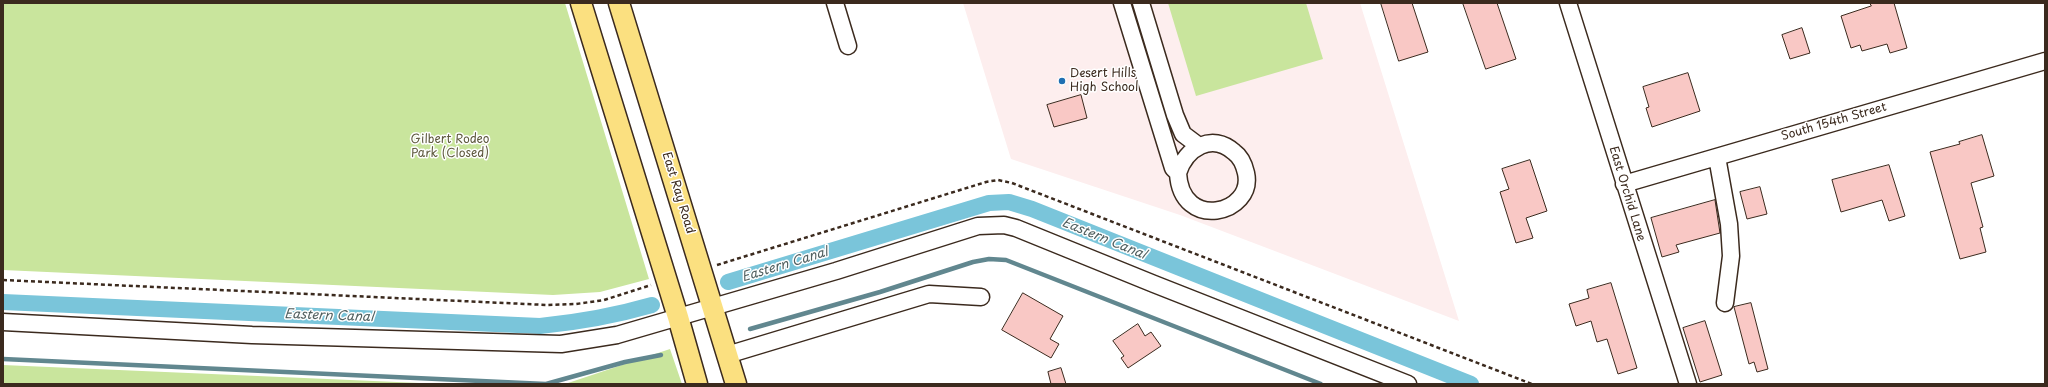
<!DOCTYPE html>
<style>
body{margin:0}
#map{position:relative;width:2048px;height:387px;overflow:hidden;background:#fff;font-family:"Playpen Sans",sans-serif}
canvas{display:block}
.frame{position:absolute;inset:0;border:4px solid #3b2a1e;pointer-events:none}
</style>
<div id="map">
<canvas width="2048" height="387"></canvas>
<div class="frame"></div>
</div>
<script>
const g = document.querySelector('canvas').getContext('2d');
g.lineJoin = 'round';
function paint(path, color) {
  g.fillStyle = color;
  g.fill(path, 'evenodd');
}
function trace(path, color, width, dash) {
  g.strokeStyle = color;
  g.lineWidth = width;
  g.lineCap = dash ? 'butt' : 'round';
  g.setLineDash(dash || []);
  g.stroke(path);
}
function drawText(font, color, halo, rows, align = 'center') {
  g.font = font + ' "Playpen Sans",sans-serif';
  g.lineWidth = 3;
  g.setLineDash([]);
  g.textBaseline = 'middle';
  g.strokeStyle = halo;
  g.fillStyle = color;
  for (const [text, x, y, turn = 0] of rows) {
    g.save();
    g.translate(x, y);
    g.rotate((+turn || 0) * Math.PI / 180);
    g.textAlign = isNaN(turn) ? turn : align;
    if (halo) g.strokeText(text, 0, 0);
    g.fillText(text, 0, 0);
    g.restore();
  }
}
const built = new Path2D(`
 M963,3H1360L1459,321L1180,215L1011,159Z`);
const green = new Path2D(`
 M3,3H565L649,279L600,292L553,295L3,270Z
 M1168,3H1306L1323,59L1196,96Z
 M670,349L682,384H565Z
 M3,365L443,384H3Z`);
const stream = new Path2D(`
 M750,329L880,292L973,262L989,259L1006,260L1321,384
 M3,359L546,384L625,362L661,355`);
const canal = new Path2D(`
 M728,282L989,203L1009,202L1032,209L1471,384
 M3,302L540,326C580,322 614,316 652,305`);
const building = new Path2D(`
 M1381,3H1412L1428,52L1399,61Z
 M1463,3H1497L1516,59L1486,69Z
 M1870,3H1894L1907,48L1890,53L1887,44L1862,51L1860,45L1851,48L1841,16L1871,6Z
 M1802,28L1810,53L1790,59L1782,35Z
 M1688,73L1700,111L1652,127L1646,108L1649,107L1643,87Z
 M1081,95L1087,118L1054,127L1047,105Z
 M1982,135L1994,176L1971,183L1983,227L1980,228L1986,252L1960,259L1930,152L1960,144L1959,142Z
 M1530,160L1547,211L1526,218L1533,238L1516,243L1500,192L1509,189L1502,169Z
 M1889,165L1905,216L1889,221L1882,200L1841,212L1832,180Z
 M1760,187L1767,214L1747,219L1740,192Z
 M1715,200L1720,233L1676,245L1679,252L1662,257L1651,218Z
 M1611,283L1637,368L1618,374L1607,339L1597,342L1591,321L1576,326L1569,304L1589,298L1587,290Z
 M1023,293L1063,316L1050,339L1059,344L1051,358L1002,330Z
 M1751,303L1768,369L1757,372L1754,362L1749,364L1734,307Z
 M1705,321L1722,375L1700,382L1683,328Z
 M1138,324L1145,336L1151,332L1161,346L1128,368L1121,358L1124,356L1113,341Z
 M1061,368L1066,384H1051L1048,372Z`);
const path = new Path2D(`
 M717,265L986,182L998,180L1012,183L1532,384
 M3,280L548,305L576,304L604,300L651,285`);
const minor = new Path2D(`
 M835,3L848,46
 M1122,3L1173,168L1178,173C1181,232 1255,214 1246,173C1244,164 1241,157 1234,152C1212,132 1186,148 1178,173
 M1141,3L1175,115L1183,134L1199,146
 M1568,3L1688,384
 M1717,157L1729,224L1731,256L1725,303
 M1624,184L2045,61
 M3,322L252,335L561,344L617,335L836,271L978,226L1004,225L1016,228L1154,284L1408,384
 M727,355L929,294L981,297`);
const major = new Path2D(`
 M581,3L678,317L697,384
 M619,3L736,384`);
const markers = [
 [1062,81,4,"#1f6fb2"]
];
const poiNames = [
 ["Desert Hills",1070,74],
 ["High School",1070,88]
];
const streetNames = [
 ["South 154th Street",1834,122,-16],
 ["East Ray Road",678,193,73],
 ["East Orchid Lane",1627,194,73]
];
const parkNames = [
 ["Gilbert Rodeo",450,140],
 ["Park (Closed)",450,154]
];
const waterNames = [
 ["Eastern Canal",1104,239,22],
 ["Eastern Canal",785,265,-17],
 ["Eastern Canal",329,316,2]
];
paint(built, '#fdeeee');
paint(green, '#c9e59d');
trace(stream, '#61878f', 4.5);
trace(canal, '#7ac5da', 16);
paint(building, '#f9c8c5');
trace(building, '#3b2a1e', 1);
trace(minor, '#3b2a1e', 19);
trace(major, '#3b2a1e', 23);
trace(path, '#3b2a1e', 2.5, [4, 3]);
trace(minor, '#fff', 16);
trace(major, '#fbe080', 20);
for (const [x, y, r, color] of markers) {
  const dot = new Path2D();
  dot.arc(x, y, r, 0, 2 * Math.PI);
  g.fillStyle = color;
  g.fill(dot);
  trace(dot, '#fff', 1.5);
}
drawText('12px', '#3b2a1e', '#fff', poiNames, 'left');
drawText('12px', '#3b2a1e', '#fff', streetNames);
drawText('12px', '#5e593e', '#fff', parkNames);
drawText('italic 13px', '#516060', '#fff', waterNames);
</script>
